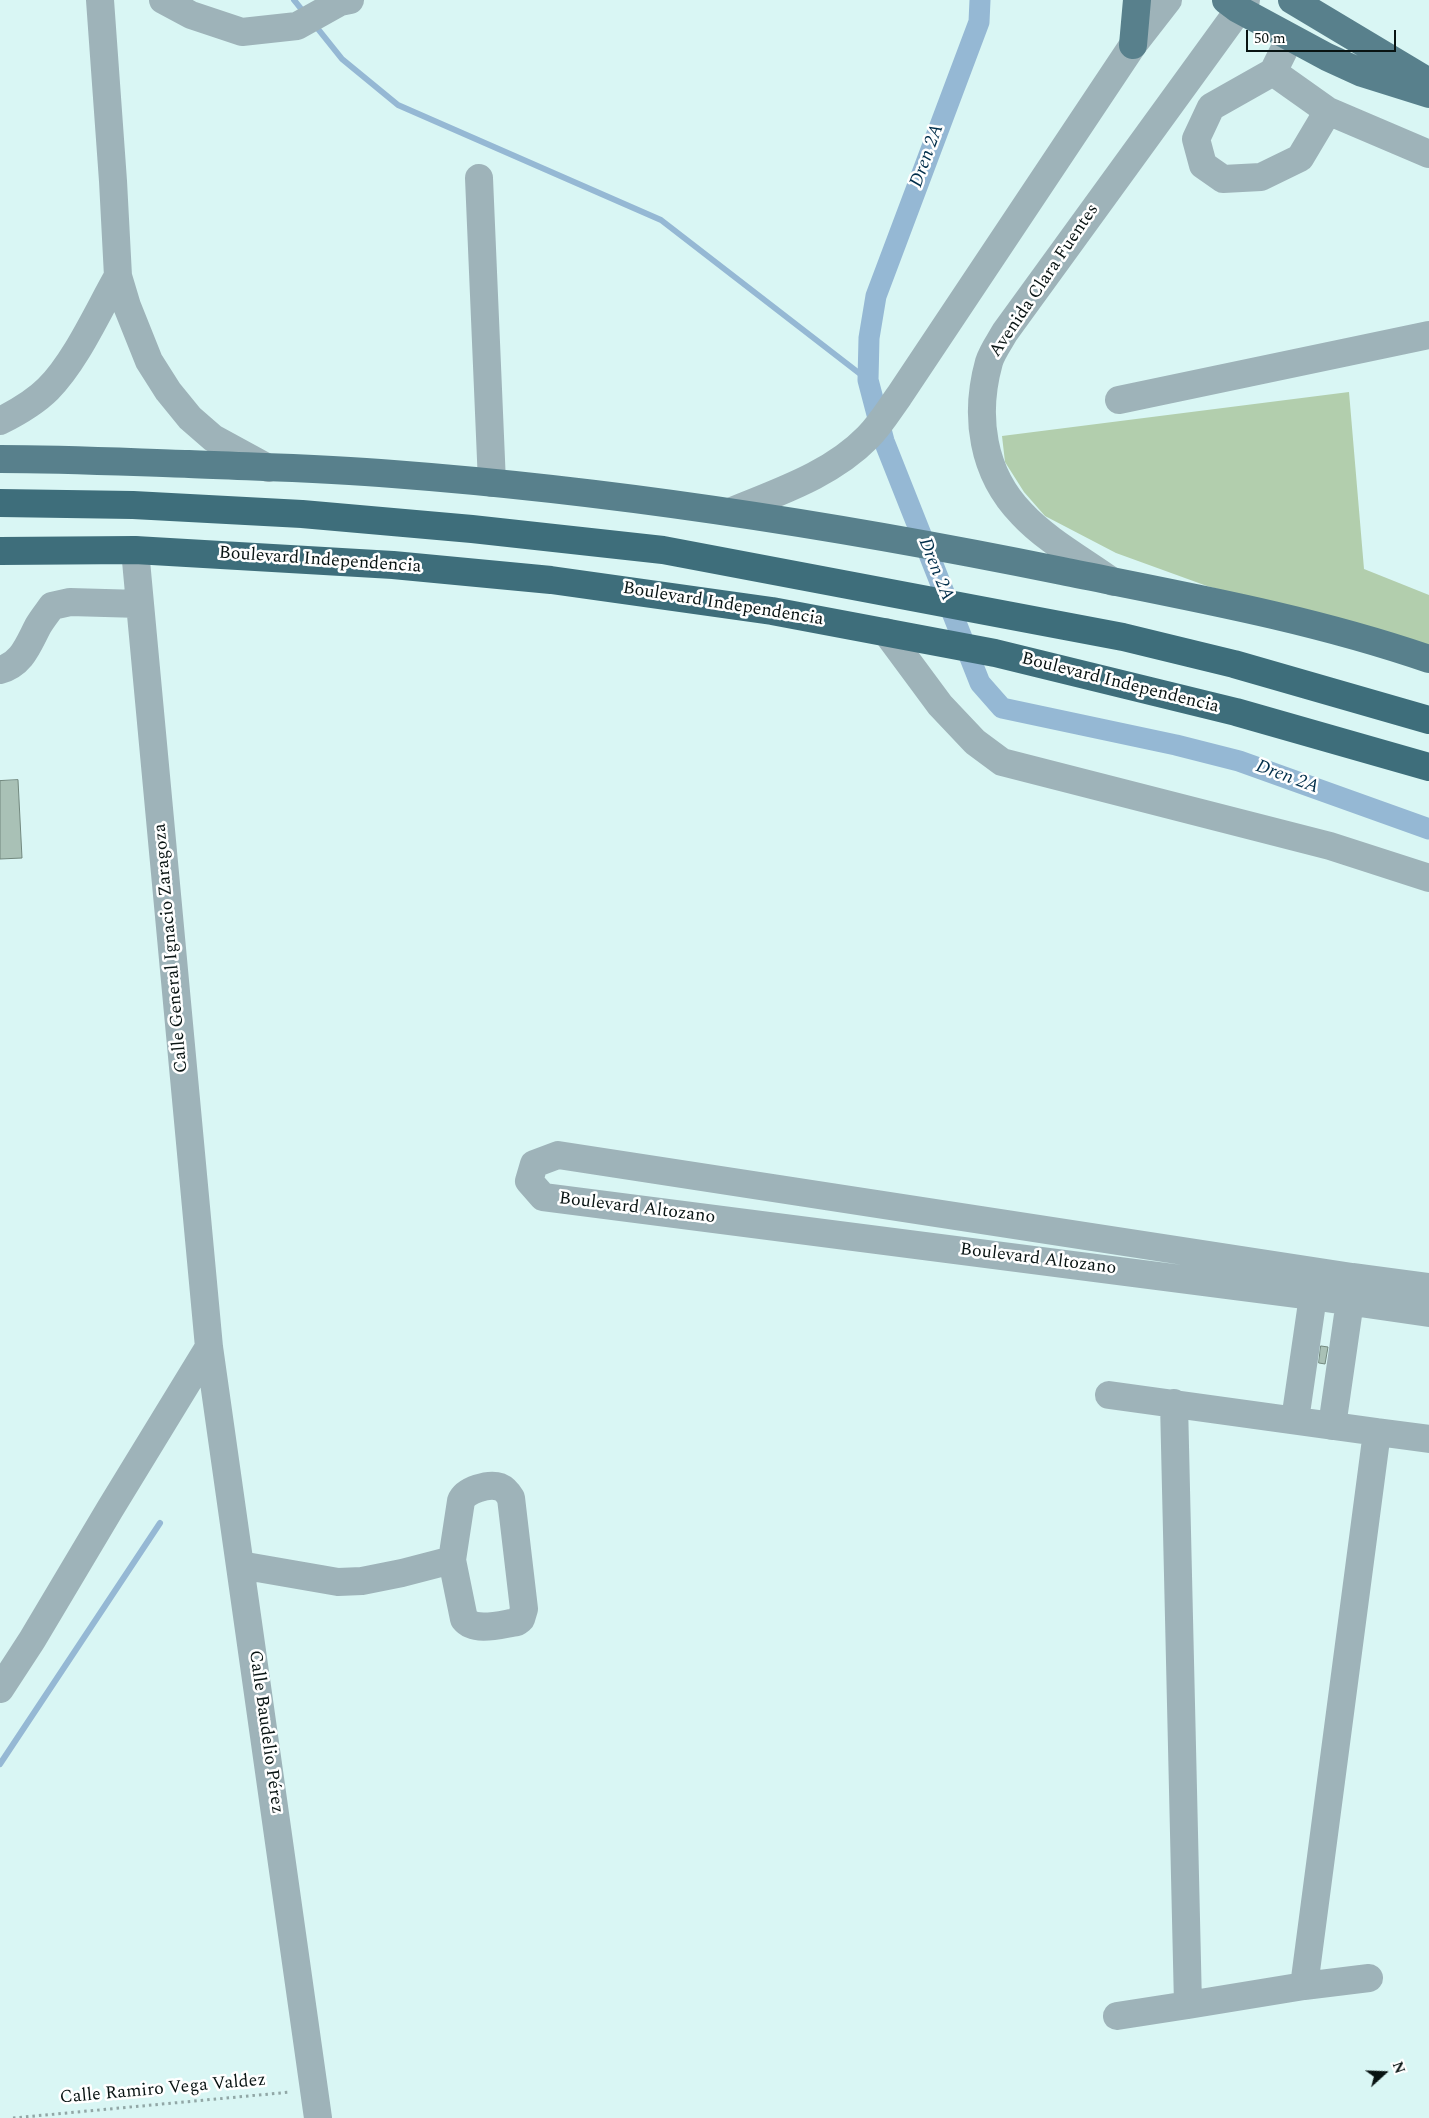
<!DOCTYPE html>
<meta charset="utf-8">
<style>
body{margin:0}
#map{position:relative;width:1429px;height:2118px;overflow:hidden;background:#d9f6f4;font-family:Spectral,serif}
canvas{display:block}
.north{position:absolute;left:1359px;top:2048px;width:50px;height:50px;-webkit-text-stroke:4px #fff;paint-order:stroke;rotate:70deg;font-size:14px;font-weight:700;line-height:20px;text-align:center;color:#081312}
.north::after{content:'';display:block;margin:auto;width:18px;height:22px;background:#081312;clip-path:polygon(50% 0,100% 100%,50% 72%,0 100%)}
.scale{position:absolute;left:1246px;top:30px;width:150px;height:22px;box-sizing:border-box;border:2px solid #081312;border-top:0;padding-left:6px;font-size:15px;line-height:18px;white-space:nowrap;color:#081312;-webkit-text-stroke:4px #fff;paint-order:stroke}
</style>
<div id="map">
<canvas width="1429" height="2118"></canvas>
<div class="north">N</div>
<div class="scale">50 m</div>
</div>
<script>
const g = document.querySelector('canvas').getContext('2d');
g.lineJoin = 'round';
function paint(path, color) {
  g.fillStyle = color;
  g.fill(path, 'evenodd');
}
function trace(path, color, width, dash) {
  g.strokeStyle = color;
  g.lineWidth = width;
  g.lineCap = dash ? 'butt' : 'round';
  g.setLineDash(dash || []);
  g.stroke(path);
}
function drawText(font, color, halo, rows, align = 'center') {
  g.font = font + ' Spectral,serif';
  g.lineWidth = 5;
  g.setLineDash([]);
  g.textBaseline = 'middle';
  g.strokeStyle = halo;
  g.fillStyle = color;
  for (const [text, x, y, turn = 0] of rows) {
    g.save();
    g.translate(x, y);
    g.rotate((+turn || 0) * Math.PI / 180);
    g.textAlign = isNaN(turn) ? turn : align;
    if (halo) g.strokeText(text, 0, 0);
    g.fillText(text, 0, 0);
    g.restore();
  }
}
const green = new Path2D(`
 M1349,392L1364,569L1429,595V648L1207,586L1116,553L1045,516L1024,492L1005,462L1002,436Z`);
const stream = new Path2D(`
 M294,0L306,15
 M314,24L342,59L398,105L661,220L868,380
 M0,1764L160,1523`);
const canal = new Path2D(`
 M980,0L979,22L876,296L869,338L868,380L884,441L980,683L1002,708L1176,745L1239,761L1429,829`);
const building = new Path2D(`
 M18,780L22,858L0,859V781Z
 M1321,1346L1328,1347L1325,1364L1319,1363Z`);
const path = new Path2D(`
 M13,2118L291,2092`);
const minor = new Path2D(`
 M100,0L113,181L118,276L127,306L149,361L168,391L190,418L213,438L268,468
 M163,0L191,15L242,32L297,26L340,2L350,0
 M1290,38L1273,72L1328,111L1429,154
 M1273,72L1211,107L1196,139L1203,165L1223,179L1261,177L1300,158L1328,111
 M479,178L492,483
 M1119,400L1429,335
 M0,421C16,413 35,402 48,389C76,361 98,311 118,276
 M730,512C778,492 831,475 868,437C880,425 889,410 899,396L1133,45L1168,0
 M135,550L209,1347L318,2118
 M1113,582C1084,561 1046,540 1022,514C982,473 974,416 989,362C992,352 1000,341 1005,332L1246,0
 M886,632L940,705L975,742L1002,762L1330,846L1429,878
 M0,670C22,664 28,645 38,626C42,619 47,613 52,606L70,602L140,604
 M1429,1287L1352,1277L558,1155L534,1164L529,1181L543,1197L1313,1296L1429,1313
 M1109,1395L1377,1432L1304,1986L1188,2005L1174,1403
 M1295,1420L1313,1296
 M1332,1426L1350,1301
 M1377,1432L1429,1439
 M240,1565L338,1582L362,1581L402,1573L452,1560L464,1619C475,1633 502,1624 517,1622L521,1619L524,1609L511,1498C508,1493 505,1489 500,1487C489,1483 465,1490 461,1501L452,1560
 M0,1689L32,1640L110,1509L209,1347
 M1304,1986L1369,1978
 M1117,2016L1188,2005`);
const major = new Path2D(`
 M1226,0L1238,9L1327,57L1362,73L1429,94
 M1292,0L1429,82
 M1133,45L1137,0
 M0,459C63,459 126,462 189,464C257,467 325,468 393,474C617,491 841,526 1062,571C1185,596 1310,618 1429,659`);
const highway = new Path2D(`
 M0,503L133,505L302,514L472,529L663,550L1123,637L1234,664L1429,720
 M0,551L135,550L393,565L551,580L772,611L995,653L1236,712L1429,767`);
const streetNames = [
 ["Avenida Clara Fuentes",1045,281,-56],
 ["Boulevard Independencia",320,561,4],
 ["Boulevard Independencia",723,605,9],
 ["Boulevard Independencia",1120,684,14],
 ["Calle General Ignacio Zaragoza",172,948,-95],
 ["Boulevard Altozano",637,1209,7],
 ["Boulevard Altozano",1038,1260,7],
 ["Calle Baudelio Pérez",265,1732,82],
 ["Calle Ramiro Vega Valdez",163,2090,-5]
];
const waterNames = [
 ["Dren 2A",928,156,-70],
 ["Dren 2A",935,570,68],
 ["Dren 2A",1287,778,20]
];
paint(green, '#b2cead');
trace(stream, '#95b8d4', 6);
trace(canal, '#95b8d4', 21);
paint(building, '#a9c1b6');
trace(building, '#72887e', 1);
trace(path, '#91a7a6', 3, [2.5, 4]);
trace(minor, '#9eb3b9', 28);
trace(major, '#58808c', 28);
trace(highway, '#3e6e7b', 28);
drawText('18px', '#081312', '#fff', streetNames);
drawText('italic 19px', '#002e4a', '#fff', waterNames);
</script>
